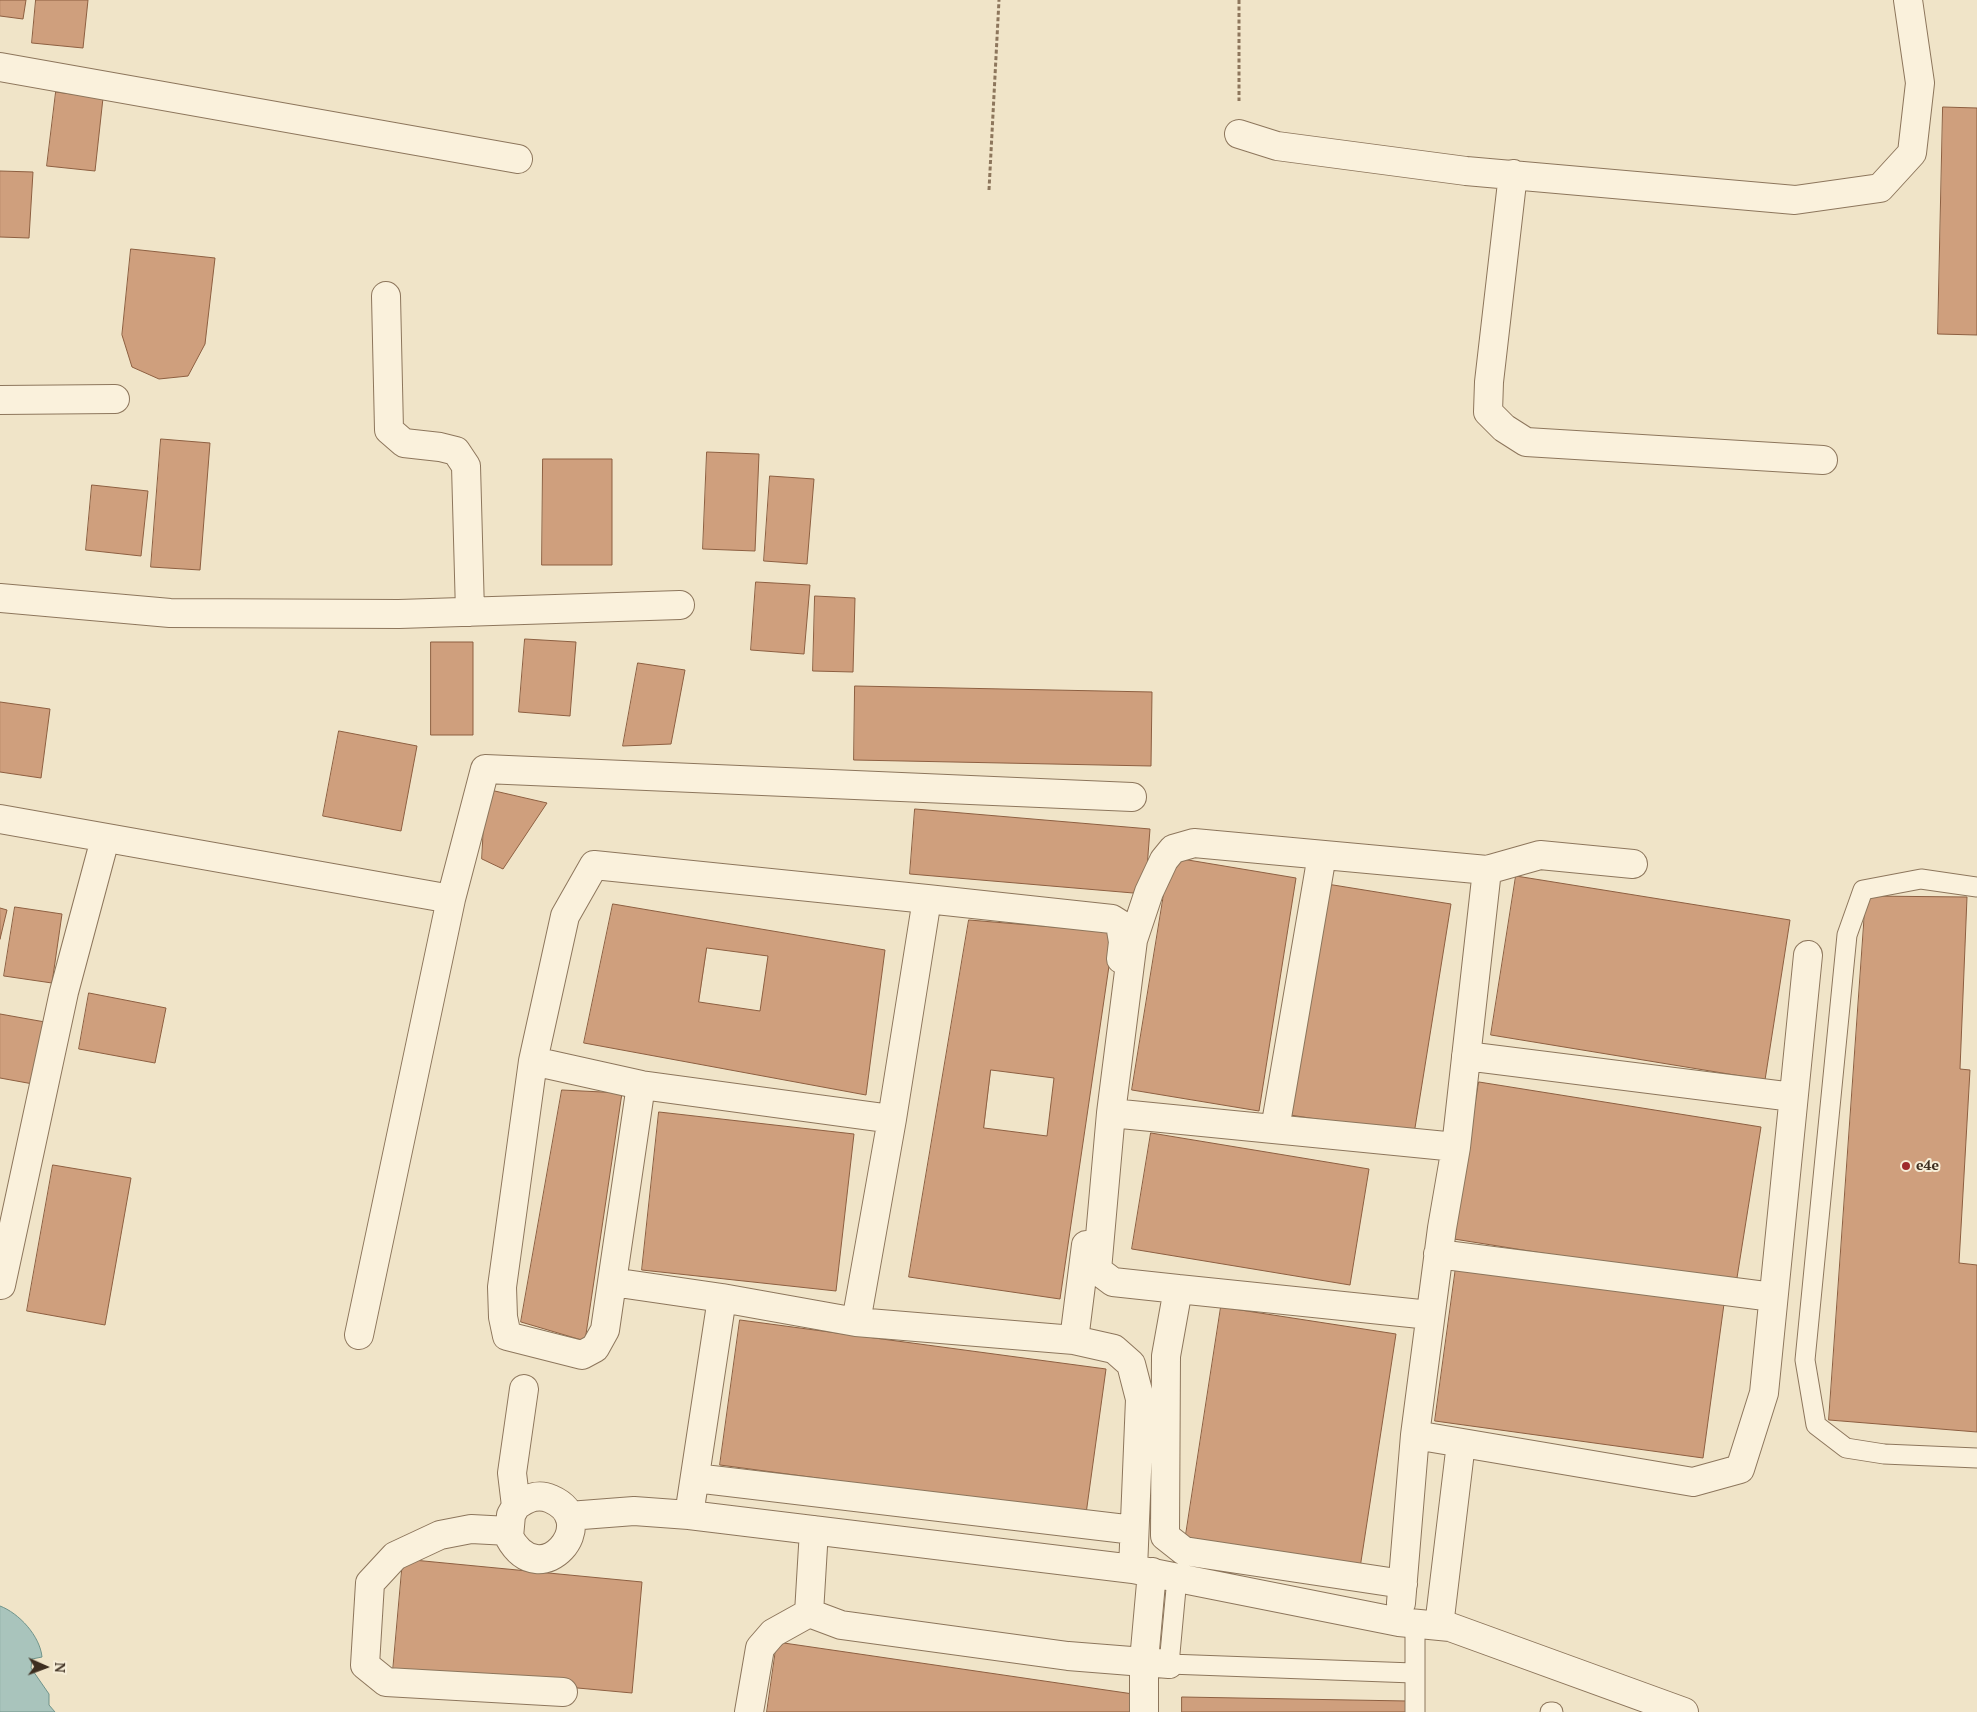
<!DOCTYPE html>
<style>
body{margin:0}
#map{position:relative;width:1977px;height:1712px;overflow:hidden;background:#f0e4c8;font-family:"PT Serif",serif}
canvas{display:block}
.north{position:absolute;left:20px;top:1642px;width:50px;height:50px;-webkit-text-stroke:4px #f7eed8;paint-order:stroke;rotate:92deg;font-size:14px;font-weight:700;line-height:20px;text-align:center;color:#3d2e20}
.north::after{content:'';display:block;margin:auto;width:18px;height:22px;background:#3d2e20;clip-path:polygon(50% 0,100% 100%,50% 72%,0 100%)}
</style>
<div id="map">
<canvas width="1977" height="1712"></canvas>
<div class="north">N</div>
</div>
<script>
const g = document.querySelector('canvas').getContext('2d');
g.lineJoin = 'round';
function paint(path, color) {
  g.fillStyle = color;
  g.fill(path, 'evenodd');
}
function trace(path, color, width, dash) {
  g.strokeStyle = color;
  g.lineWidth = width;
  g.lineCap = dash ? 'butt' : 'round';
  g.setLineDash(dash || []);
  g.stroke(path);
}
function drawText(font, color, halo, rows, align = 'center') {
  g.font = font + ' "PT Serif",serif';
  g.lineWidth = 4;
  g.setLineDash([]);
  g.textBaseline = 'middle';
  g.strokeStyle = halo;
  g.fillStyle = color;
  for (const [text, x, y, turn = 0] of rows) {
    g.save();
    g.translate(x, y);
    g.rotate((+turn || 0) * Math.PI / 180);
    g.textAlign = isNaN(turn) ? turn : align;
    if (halo) g.strokeText(text, 0, 0);
    g.fillText(text, 0, 0);
    g.restore();
  }
}
const water = new Path2D(`
 M0,1606C19,1613 40,1636 42,1657L32,1659L31,1668L49,1694V1705L55,1712H0Z`);
const building = new Path2D(`
 M0,0H26L23,19L0,16Z
 M36,0H88L83,48L32,43Z
 M56,92L103,98L95,171L47,166Z
 M1943,107L1977,108V335L1938,334Z
 M0,171L33,172L29,238L0,237Z
 M131,249L215,258L205,344L188,376L159,379L132,367L122,335Z
 M161,439L210,443L200,570L151,567Z
 M707,452L759,454L755,551L703,549Z
 M543,459H612V565H542Z
 M770,476L814,479L807,564L764,561Z
 M92,485L148,491L141,556L86,550Z
 M756,582L810,585L804,654L751,650Z
 M815,596L855,598L853,672L813,671Z
 M525,639L576,642L570,716L519,712Z
 M431,642H473V735H431Z
 M638,663L685,670L671,744L623,746Z
 M855,686L1152,692L1151,766L854,760Z
 M0,702L50,709L41,778L0,772Z
 M339,731L417,746L401,831L323,816Z
 M486,789L547,803L503,869L482,859Z
 M915,809L1150,829L1145,894L910,874Z
 M1170,857L1296,878L1259,1111L1132,1090Z
 M1516,876L1790,920L1765,1080L1491,1035Z
 M1327,884L1451,904L1414,1134L1290,1115Z
 M1866,896L1967,897L1960,1069L1970,1070L1959,1263L1977,1265V1432L1829,1420Z
 M613,904L885,950L866,1095L584,1043ZM707,948L768,956L760,1011L699,1002Z
 M15,907L62,914L52,983L4,976Z
 M0,908L7,910L0,939Z
 M969,920L1114,932L1060,1299L909,1277ZM991,1070L1054,1078L1047,1136L984,1128Z
 M89,993L166,1008L155,1063L79,1049Z
 M0,1014L45,1022L33,1084L0,1078Z
 M1479,1082L1761,1127L1736,1284L1454,1239Z
 M562,1090L622,1093L585,1341L521,1322Z
 M659,1112L854,1134L836,1291L642,1270Z
 M1151,1133L1369,1169L1350,1285L1132,1249Z
 M53,1165L131,1178L105,1325L27,1311Z
 M1456,1267L1724,1304L1703,1458L1435,1421Z
 M1221,1307L1396,1334L1360,1568L1185,1541Z
 M740,1320L1106,1369L1086,1514L720,1465Z
 M403,1559L642,1582L632,1693L393,1671Z
 M777,1642L1140,1695L1138,1712H767Z
 M1182,1697L1407,1701V1712H1182Z`);
const path = new Path2D(`
 M1239,0V101
 M989,190L999,0`);
const lane = new Path2D(`
 M1977,887L1921,879L1863,890L1847,935L1805,1360L1816,1425L1846,1448L1884,1454L1977,1458
 M1177,1578L1169,1664L1413,1673
 M1415,1712V1624
 M1550,1712H1553`);
const street = new Path2D(`
 M0,67L518,159
 M1239,134L1277,146L1466,171L1795,200L1880,188L1912,153L1920,83L1908,0
 M1513,174L1489,382L1488,412L1504,428L1526,442L1823,460
 M386,296L389,430L404,443L440,447L456,451L466,466L470,612
 M0,400L115,399
 M0,598L170,613L399,614L680,605
 M0,819L451,899
 M1466,1056L1793,1097
 M533,1061L565,916L594,865L927,899
 M1111,1113L1456,1147
 M1275,1129L1322,855
 M1086,1245L1074,1340L1114,1349L1131,1364L1140,1399L1133,1569
 M1438,1254L1773,1297
 M612,1282L605,1330L595,1348L582,1355L507,1336L503,1317L502,1287L533,1061L641,1085
 M1,1285L64,992L105,839
 M1178,1289L1430,1315
 M722,1298L856,1322L1074,1340
 M856,1322L892,1119L927,899L1112,919L1120,924L1123,942L1121,959
 M359,1335L451,899L485,769L1132,797
 M1415,1435L1693,1482L1740,1469L1764,1393L1808,955
 M695,1478L1134,1530
 M516,1506C527,1498 538,1493 551,1499C603,1521 541,1596 509,1537L511,1515L516,1506L512,1473L524,1389
 M689,1515L722,1298L612,1282L641,1085L892,1119
 M569,1516L634,1511L689,1515L1133,1569L1399,1622L1450,1627L1684,1712
 M814,1530L809,1613L841,1625L1068,1656L1169,1664
 M509,1531L471,1529L440,1535L395,1556L370,1583L365,1665L386,1682L563,1692
 M1403,1584L1184,1551L1165,1536L1166,1356L1178,1289L1113,1282L1097,1270L1111,1113L1133,940L1149,892L1164,860L1173,849L1194,843L1487,870L1540,855L1633,864
 M1401,1603L1415,1435L1442,1228L1456,1147L1487,870
 M1439,1626L1461,1443
 M749,1712L760,1648L773,1633L809,1613
 M1144,1712V1661L1152,1572`);
const markers = [
 [1906,1166,5,"#9e2a2b"]
];
const poiNames = [
 ["e4e",1916,1166]
];
paint(water, '#a9c4bc');
trace(water, '#6f938a', 1);
paint(building, '#cf9f7d');
trace(building, '#8d5f41', 1);
trace(lane, '#8d765c', 21);
trace(street, '#8d765c', 30);
trace(path, '#8d765c', 3, [4, 2.5]);
trace(lane, '#faf1dc', 19);
trace(street, '#faf1dc', 28);
for (const [x, y, r, color] of markers) {
  const dot = new Path2D();
  dot.arc(x, y, r, 0, 2 * Math.PI);
  g.fillStyle = color;
  g.fill(dot);
  trace(dot, '#f7eed8', 2);
}
drawText('bold 14px', '#3d2e20', '#f7eed8', poiNames, 'left');
</script>
